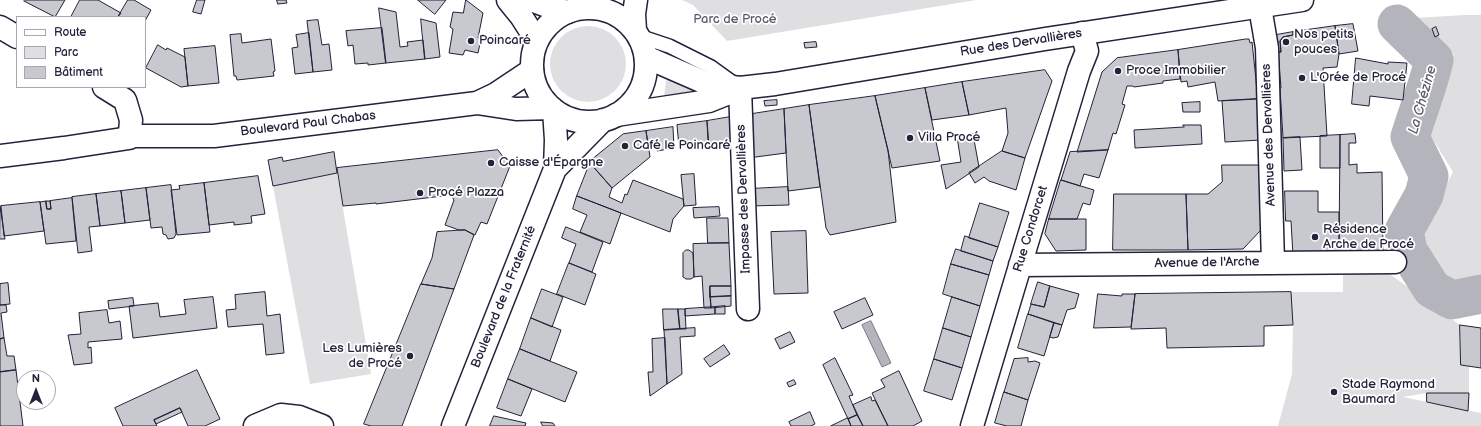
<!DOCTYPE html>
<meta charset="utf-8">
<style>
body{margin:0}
#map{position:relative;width:1481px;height:426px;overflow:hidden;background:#fff;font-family:"Balsamiq Sans",sans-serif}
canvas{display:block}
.legend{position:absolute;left:16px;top:16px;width:130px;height:72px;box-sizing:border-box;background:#fff;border:1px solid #a7a7b1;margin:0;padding:5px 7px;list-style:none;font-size:12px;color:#22223b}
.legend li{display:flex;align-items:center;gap:8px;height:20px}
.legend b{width:20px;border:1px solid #a7a7b1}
.north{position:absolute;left:16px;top:370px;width:40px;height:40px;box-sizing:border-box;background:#fff;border:1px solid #a7a7b1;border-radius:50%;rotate:0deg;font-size:11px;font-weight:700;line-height:16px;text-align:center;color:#22223b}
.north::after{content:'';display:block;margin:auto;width:14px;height:18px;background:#22223b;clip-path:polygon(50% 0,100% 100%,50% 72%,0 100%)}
</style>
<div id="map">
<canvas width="1481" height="426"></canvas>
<ul class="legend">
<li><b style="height:5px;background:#fff"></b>Route</li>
<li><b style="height:11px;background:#dfdfe2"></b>Parc</li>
<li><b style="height:11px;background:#c8c8cf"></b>Bâtiment</li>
</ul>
<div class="north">N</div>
</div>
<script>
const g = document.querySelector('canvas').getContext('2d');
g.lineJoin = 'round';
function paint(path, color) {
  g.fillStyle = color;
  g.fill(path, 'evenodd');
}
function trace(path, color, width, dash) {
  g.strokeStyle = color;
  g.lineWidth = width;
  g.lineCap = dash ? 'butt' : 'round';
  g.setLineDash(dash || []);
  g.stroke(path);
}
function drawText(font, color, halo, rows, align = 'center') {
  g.font = font + ' "Balsamiq Sans",sans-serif';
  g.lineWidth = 3.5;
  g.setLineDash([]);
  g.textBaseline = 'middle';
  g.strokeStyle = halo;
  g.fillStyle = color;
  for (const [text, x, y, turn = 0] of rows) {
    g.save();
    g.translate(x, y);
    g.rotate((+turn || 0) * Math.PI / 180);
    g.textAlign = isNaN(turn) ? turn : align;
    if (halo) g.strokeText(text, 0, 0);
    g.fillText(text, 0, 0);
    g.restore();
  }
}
const green = new Path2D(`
 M682,0H976L727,41L693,5Z
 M1465,15H1481V283L1453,288L1418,241L1453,172L1428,131L1454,54L1414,18Z
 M550 64a38 38 0 1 1 76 0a38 38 0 1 1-76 0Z
 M667,75L704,91L664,96Z
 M337,173L371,374L310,384L273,186Z
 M1343,272H1387L1460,325L1461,365L1469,366V393H1427L1403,397L1481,413V426H1278L1292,374L1293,325L1291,292H1343Z`);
const water = new Path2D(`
 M871,321L891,363L882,367L862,325Z`);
const river = new Path2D(`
 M1397,24L1434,60C1428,86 1418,111 1410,137L1429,176L1424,195L1404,231L1408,251L1432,289L1452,300L1481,294`);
const building = new Path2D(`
 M25,0H65L55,17L24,1Z
 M80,0H98L121,13L118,17H71Z
 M128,0H134L151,10L145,21V17H118Z
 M197,0H205L201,14L193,12Z
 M277,0H286L287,3L278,4Z
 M418,0H446L435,14Z
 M466,0L483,13L478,38L481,39L478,53L465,50L463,55L449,53L453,29L450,27L453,12L463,13Z
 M379,8L396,12L400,47L408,46L407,42L423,40L425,59L386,63Z
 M421,19L436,23L440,57L425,59Z
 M318,20L322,45L329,44L332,70L313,72L307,21Z
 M1353,24L1358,51L1339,54L1335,26Z
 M1335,26L1339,54L1337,67L1323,68L1327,136L1283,138L1280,88H1281L1278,52H1281L1280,41L1283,37L1293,35V32Z
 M1436,27L1439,35L1435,37L1432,29Z
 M382,28L386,63L368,65V63L355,64L353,45L348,46L346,31Z
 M1293,32V35L1283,37L1280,41L1281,52H1278L1276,35Z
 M309,33L313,72L295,74L292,48L298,47L296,35Z
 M241,34L242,43L271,39L275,71L273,72L274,76L237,80L236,76H234L230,35Z
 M1246,39H1249L1250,43L1252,42L1258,99L1218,101L1215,82L1188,87L1187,81L1181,82L1178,50Z
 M816,42L817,47L805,48L804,43Z
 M158,45L166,50L167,48L185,57L188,86L181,87L146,68Z
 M215,46L219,83L188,86L184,49Z
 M1178,50L1180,79L1163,81V83L1134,87L1133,86H1127L1122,104L1125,105L1116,134L1113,133L1108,150L1077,152L1102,72L1117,58Z
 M1356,58L1388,64V62L1407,63L1403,100L1370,96L1369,106L1352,104Z
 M1045,70L1052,81L1025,158L1002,151L1008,133L1006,108L969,115L962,82Z
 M962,82L969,115L932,120L925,88Z
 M925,88L940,161L892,168L875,96Z
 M875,96L888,150L896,222L830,235L826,228L809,105Z
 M1258,99L1261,140L1225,142L1222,101Z
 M777,100V105L765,106L764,101Z
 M1200,102V112H1183L1182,103Z
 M809,105L820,187L788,191L784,109Z
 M784,109L786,153L748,158L746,115Z
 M736,116L737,142L709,146L707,121Z
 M707,121L708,142L701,144V146L690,148V145L679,147L677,125Z
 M1183,125H1201L1202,144L1135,148L1134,130L1184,127Z
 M673,127L674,148L657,151L656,142L648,144L646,131Z
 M646,131L650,157L612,188L590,163L591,160L623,134Z
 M973,134L979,167L946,189L941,165L961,162L957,137Z
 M1355,134L1356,143H1349V165L1357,164V173L1382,172L1383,255L1339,253L1340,135Z
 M1340,135V168H1320V136Z
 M1300,137L1302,170L1284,171L1283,138Z
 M498,150L510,166L487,224L481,222L475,235L465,230H459L445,225L454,200L451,195L376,204V203L343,206L337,168Z
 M1108,150L1099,178L1084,174L1080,186L1061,180L1070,152Z
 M1002,151L1025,158L1016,190L989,181L984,177L975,183L969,173Z
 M334,152L337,173L273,186L268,160L282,157L283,161Z
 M590,163L612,188L609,197L622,203L625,194L627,195L633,180L683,199L684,206L673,219L670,232L577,196Z
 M1222,165H1261V230L1243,249L1188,250L1186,194H1208L1222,182Z
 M694,174L696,205L684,206L681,175Z
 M258,176L265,214L251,216L252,223L234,225V222L209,225L204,183Z
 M1061,180L1094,190L1090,205L1083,203L1077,219H1049Z
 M204,183L210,232L177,235L171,190L180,189L179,186Z
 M171,185L176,234L174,238L168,239L166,235L163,234L162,227L151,228L146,188Z
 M788,187L789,205L749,206V189Z
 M146,188L150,220L125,223L121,191Z
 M121,191L125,223L100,226L96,194Z
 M1285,191H1318V212H1339V253L1293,256L1291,221H1286Z
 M96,194L100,226L89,227L92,251L78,253L72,197Z
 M1114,194H1186L1188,250H1113Z
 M577,196L621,213L610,244L580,232L587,215L573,209Z
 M72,198L76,241L46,244L40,202L46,201L47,209H51L50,201Z
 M46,201H50L51,209H47Z
 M40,202L44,231L4,236L1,206Z
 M980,203L1009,212L998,247L969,238Z
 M0,206L5,239H0Z
 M719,207L720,216L694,218L693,208Z
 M707,218H728L729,243H708Z
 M1049,219H1086V250L1056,251L1045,234Z
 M566,227L603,242L592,272L569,263L576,244L562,238Z
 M465,230L474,235L454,289L421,284L432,258L437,232Z
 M806,231L808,293L774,294L771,232Z
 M965,236L998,247L993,261L961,251Z
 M729,243L731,286H710L711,308H704L702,276L694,277L693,244Z
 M956,249L993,261L989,275L951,264Z
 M686,250H689L693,253L694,277L691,279H686L683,277V253Z
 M569,263L596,274L585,305L557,294Z
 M951,264L989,275L980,306L943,294Z
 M1038,282L1050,286L1044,307L1031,304Z
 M8,283L10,304L0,305V284Z
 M421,284L454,289L402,426H371L364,424Z
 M710,286H731V296L710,297Z
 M1050,286L1079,294L1075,308L1067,310L1062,325L1028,314L1031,304L1044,307Z
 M542,289L563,297L552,327L531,318Z
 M265,292L267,316L280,314L284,353L266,355L263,324L228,327L226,310L236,309L235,295Z
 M1291,292L1293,325L1264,326V346L1167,348L1166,328L1131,329L1135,294Z
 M1098,294L1122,296V294H1135L1131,327L1094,328Z
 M731,296V306L711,308L710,297Z
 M213,297L217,328L133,338L129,306L158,303L160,317L186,314L184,300Z
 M952,297L980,306L971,337L943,328Z
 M133,298L134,306L109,309L108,301Z
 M865,298L873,315L842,329L834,312Z
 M0,305H6L7,312L1,313L4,338L0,339Z
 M725,306V314H715V307Z
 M715,307V314L685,316V309Z
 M663,309H678L680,329L664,330Z
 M678,309H685L686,329H680Z
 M107,310L109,323L120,321L122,339L88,342V348L91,347L92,363L74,365L68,335L81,334L79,313Z
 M1028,314L1054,323L1044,356L1018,348Z
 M531,318L561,330L550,361L520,349Z
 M1054,323L1062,325L1058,337L1053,338L1050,337Z
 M1460,325L1481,328V368L1461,365Z
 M695,328V336L680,337L682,374L667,384L664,330Z
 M943,328L971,337L962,368L934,359Z
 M790,332L795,342L780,349L775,339Z
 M4,338L7,356H14L16,370L0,372V339Z
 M665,338L667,384L650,396L648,372H653L652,339Z
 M724,345L730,354L710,367L704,359Z
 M520,349L577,372L565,402L508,379Z
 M835,358L853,395L849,396L857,415L848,419L823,365Z
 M1028,358V362L1035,361L1040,363L1028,400L1004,392L1014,359Z
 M934,359L962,368L952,400L924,391Z
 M16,370L23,426H0V372Z
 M197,370L220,419L205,426H188L180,408L154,420L157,426H123L115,408Z
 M899,371L922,421L913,426H888L872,393L885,387L881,380Z
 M508,379L532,389L521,416L497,408Z
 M794,380L796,384L789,387L787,383Z
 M1004,392L1028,400L1021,426H1007L995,423Z
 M1427,393H1469L1468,411L1427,402Z
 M871,397L872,401L875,400L888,426H863L853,405Z
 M180,408L182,412L156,424L154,420Z
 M810,412L815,424L811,426H791L789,422Z
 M857,415L863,426H851L848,419Z
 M494,416L526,423L525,426H490Z
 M848,418L851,426H831Z
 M541,422L553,423L555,426H543Z`);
const service = new Path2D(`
 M639,36L669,46L711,67L736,85`);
const minor = new Path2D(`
 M508,0L521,16L537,41
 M531,0L555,9L568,12
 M1260,7L1267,48L1273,263
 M0,27L17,37
 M104,87L125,100L131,120L130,133
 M740,88L748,309
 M1020,265L1395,262
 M255,426L281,415L299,417L322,426
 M972,426L1026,246L1079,71L1087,51L1082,33`);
const secondary = new Path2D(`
 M646,57L708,84L740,88L775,84L1045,39L1302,0
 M616,115L709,101L739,89`);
const primary = new Path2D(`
 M532 65a57 57 0 1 1 114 0a57 57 0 1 1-114 0Z
 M635,30L634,14L636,0
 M477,103L516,109L552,108
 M137,136H214L477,103L496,94L532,70
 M0,156L64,148L129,138
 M555,169L603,120
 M453,426L555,169L556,140L554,110`);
const markers = [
 [471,41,4,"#22223b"],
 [1286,42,4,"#22223b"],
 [1118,71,4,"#22223b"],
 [1302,78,4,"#22223b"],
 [910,138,4,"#22223b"],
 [625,146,4,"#22223b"],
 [491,163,4,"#22223b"],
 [420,193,4,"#22223b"],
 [1315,237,4,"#22223b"],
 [410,356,4,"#22223b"],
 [1334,392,4,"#22223b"]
];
const parkNames = [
 ["Parc de Procé",735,20]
];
const poiNames = [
 ["Nos petits",1294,35],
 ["pouces",1294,50],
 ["Poincaré",479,41],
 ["Proce Immobilier",1126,71],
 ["L'Orée de Procé",1310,78],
 ["Villa Procé",918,138],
 ["Café le Poincaré",633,146],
 ["Caisse d'Épargne",499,163],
 ["Procé Plazza",428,193],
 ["Résidence",1323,230],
 ["Arche de Procé",1323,245],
 ["Les Lumières",402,349,"right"],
 ["de Procé",402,364,"right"],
 ["Stade Raymond",1342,385],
 ["Baumard",1342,400]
];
const streetNames = [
 ["Rue des Dervallières",1021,43,-9],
 ["Boulevard Paul Chabas",308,124,-7],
 ["Avenue des Dervallières",1269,135,-92],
 ["Impasse des Dervallières",744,199,-92],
 ["Rue Condorcet",1031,229,-73],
 ["Avenue de l'Arche",1207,263,-1],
 ["Boulevard de la Fraternité",504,297,-68]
];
const waterNames = [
 ["La Chézine",1423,100,-74]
];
paint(green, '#dfdfe2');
paint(water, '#b4b4bc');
trace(water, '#7a7a88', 1);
trace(river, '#b4b4bc', 39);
paint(building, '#c8c8cf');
trace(building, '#22223b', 1);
trace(service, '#22223b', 16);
trace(minor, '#22223b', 25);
trace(secondary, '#22223b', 25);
trace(primary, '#22223b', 25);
trace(service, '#fff', 13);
trace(minor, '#fff', 22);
trace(secondary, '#fff', 22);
trace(primary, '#fff', 22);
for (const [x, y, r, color] of markers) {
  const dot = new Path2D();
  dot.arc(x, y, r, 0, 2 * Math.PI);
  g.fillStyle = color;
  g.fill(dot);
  trace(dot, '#fff', 1.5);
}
drawText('13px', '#5b5b6d', '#fff', parkNames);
drawText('13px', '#22223b', '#fff', poiNames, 'left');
drawText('13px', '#22223b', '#fff', streetNames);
drawText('italic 14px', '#5c5c6f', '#fff', waterNames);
</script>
